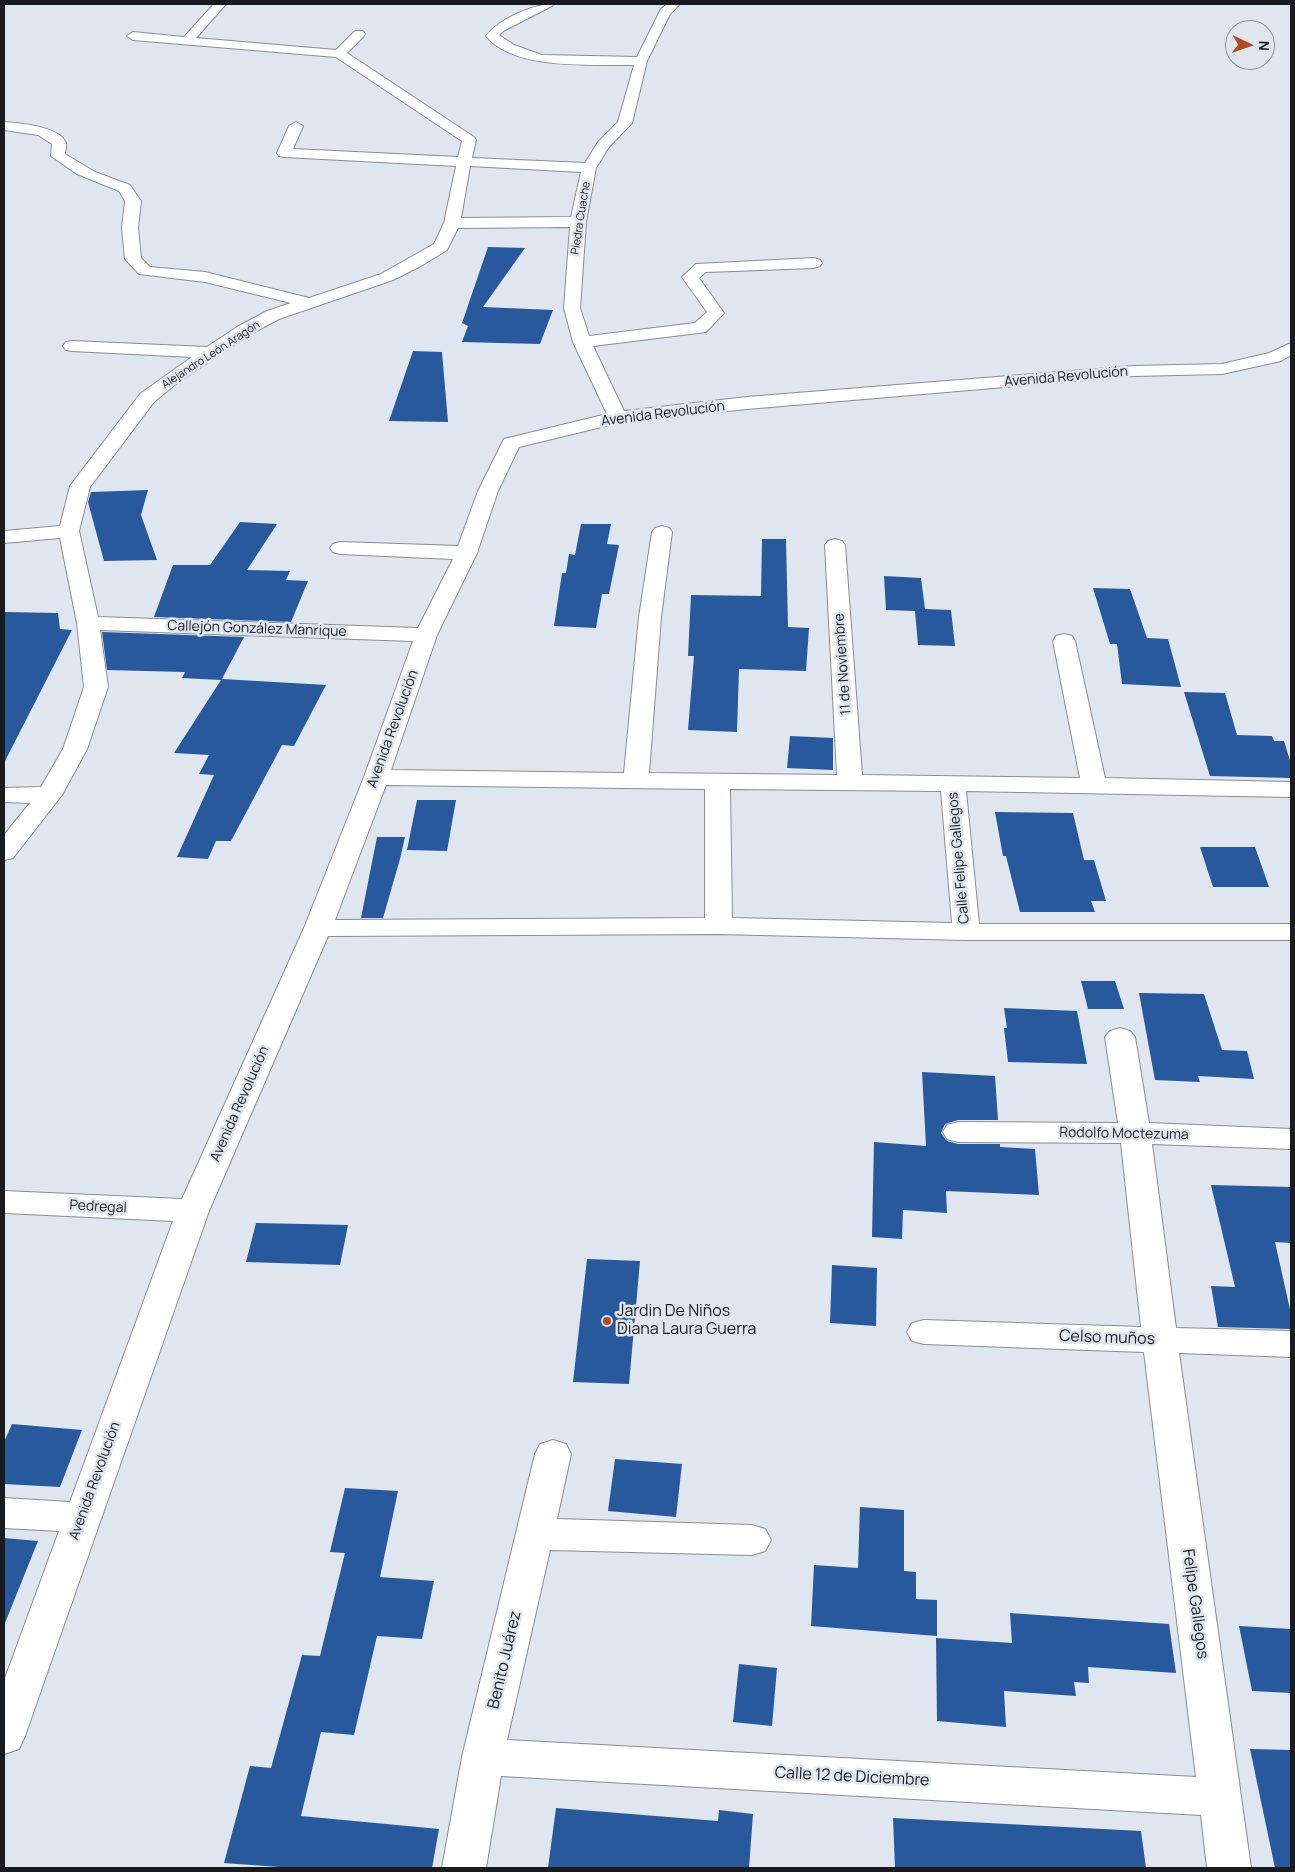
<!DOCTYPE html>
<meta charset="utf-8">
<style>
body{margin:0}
#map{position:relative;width:1295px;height:1872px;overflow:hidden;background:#dfe6ef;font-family:Manrope,sans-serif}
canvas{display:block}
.frame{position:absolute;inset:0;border:5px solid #191b1e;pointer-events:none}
.north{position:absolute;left:1225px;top:20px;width:50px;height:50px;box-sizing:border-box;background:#dfe6ef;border:1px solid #90959b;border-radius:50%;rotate:93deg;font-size:14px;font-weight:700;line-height:20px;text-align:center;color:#191b1e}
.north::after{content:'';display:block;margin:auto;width:18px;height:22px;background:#b14b20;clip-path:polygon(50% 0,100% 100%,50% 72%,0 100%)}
</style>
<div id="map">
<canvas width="1295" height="1872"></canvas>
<div class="frame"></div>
<div class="north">N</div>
</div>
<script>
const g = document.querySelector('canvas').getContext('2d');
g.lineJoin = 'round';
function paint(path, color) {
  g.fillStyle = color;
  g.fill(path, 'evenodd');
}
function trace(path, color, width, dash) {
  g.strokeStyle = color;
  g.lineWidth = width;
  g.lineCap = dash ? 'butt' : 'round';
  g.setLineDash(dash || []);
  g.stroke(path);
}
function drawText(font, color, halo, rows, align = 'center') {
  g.font = font + ' Manrope,sans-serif';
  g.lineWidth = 5;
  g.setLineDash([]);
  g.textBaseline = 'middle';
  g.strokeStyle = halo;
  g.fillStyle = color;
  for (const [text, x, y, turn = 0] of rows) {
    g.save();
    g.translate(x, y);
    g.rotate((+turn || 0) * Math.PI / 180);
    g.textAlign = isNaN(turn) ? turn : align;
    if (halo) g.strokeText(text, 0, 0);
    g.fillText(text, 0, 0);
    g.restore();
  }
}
const building = new Path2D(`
 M488,247L525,248L483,307L553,310L540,344L462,342L468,326L462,323Z
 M413,351L442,352L448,422L389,421Z
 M148,490L141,515L157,560L104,561L88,502L91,492Z
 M240,522L277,524L247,570L290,571L286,580L308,581L291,622L154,617L173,565H210Z
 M581,524H611L607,544L619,545L609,594H602L596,628L554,626L562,573H566L569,554L575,555Z
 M762,539H786L788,627L809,628L806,671L739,669L737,732L688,730L694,656H688L691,595L761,596Z
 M884,576L921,578L925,609L951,610L955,646L918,645L915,611L886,610Z
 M1093,588L1130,589L1147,638L1168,639L1181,687L1122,684L1117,644H1110Z
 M4,612L58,613L60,629L72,630L4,763Z
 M102,632L244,637L222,679L326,685L294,746L282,745L231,841H216L208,859L177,857L214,775L199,774L209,755L174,753L221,680L182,678L185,672L107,670Z
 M1184,692L1225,693L1237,735L1272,736L1274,741H1284L1291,764V778L1210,776Z
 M790,736L833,738V770L787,768Z
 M417,800H456L447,851L407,850Z
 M995,812L1073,813L1084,860H1094L1106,901H1091L1095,912H1020L1006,856H1003Z
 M377,837H405L400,859L383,918H361Z
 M1200,847H1255L1269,887H1213Z
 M1081,981H1115L1124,1009H1088Z
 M1139,993L1204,994L1222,1050L1247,1051L1254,1079L1198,1076L1200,1082L1155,1080Z
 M1004,1008L1077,1011L1087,1064L1008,1062L1004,1028H1007Z
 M922,1072L995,1076L998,1120H958L945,1124L941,1133L947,1141L958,1144H1000V1147L1035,1149L1039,1195L946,1191L947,1213L903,1210L902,1239L872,1237L874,1142L926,1146Z
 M1211,1185L1291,1187V1243L1275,1242L1291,1314V1329L1218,1327L1211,1286L1235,1287Z
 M256,1223L348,1225L340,1265L246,1262Z
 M587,1259L640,1261L629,1384L573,1382Z
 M832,1265L877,1268L876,1326L830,1323Z
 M12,1424L82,1430L60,1487L4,1484V1442Z
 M615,1459L682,1464L676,1517L608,1511Z
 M345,1488L398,1491L380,1577L434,1581L422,1639L377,1636L354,1735L321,1732L301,1816L439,1829L432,1868H293L224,1863L250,1766L271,1768L302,1655L320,1656L345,1553L330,1552Z
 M860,1507L904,1510V1571L916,1572V1599L937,1600V1636L811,1626L814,1565L858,1568Z
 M4,1538L38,1541L5,1623H4Z
 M1010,1613L1169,1624L1176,1673L1088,1667L1089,1683L1074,1682L1076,1696L1004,1691L1006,1727L937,1721L936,1638L1012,1643Z
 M1239,1626L1291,1629V1693L1252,1691Z
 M739,1664L777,1668L772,1726L733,1722Z
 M1250,1749L1291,1750V1868H1275Z
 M556,1808L718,1821L719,1810L753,1814L749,1868H548Z
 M893,1818L1141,1831L1146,1868H895Z`);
const minor = new Path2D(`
 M214,4H226L196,38L336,50L355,31H363L365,34L363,37L347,53L474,137L476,140L472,158L585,163L598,142L618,122L634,65C593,64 514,71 486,36C499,19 533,4 554,4L552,6L505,30L499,35L514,45L542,55L637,57L661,9L667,4H680L670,14L647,61L632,123L609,147L596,168L586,222L580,308L589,336L695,323L707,312L682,277L696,264L814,258L820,260L822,263L820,266L814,268L706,272L699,278L724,313L706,332L593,346L624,411L747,397L1134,366L1222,364L1269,353L1291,343V355L1281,361L1222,374L1134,376L747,409L618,423L519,447L498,491L477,553L437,635L391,770L624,773L639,617L652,532L655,528L662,526L669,528L672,532L661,617L649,773L837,775L825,545L828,541L835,539L842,541L845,545L862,775L1080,778L1053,641L1056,636L1064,634L1072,636L1075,641L1105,778L1291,782V797L966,791L979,924H1291V940H966L719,934L328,936L209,1211L25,1736L19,1749L4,1754V1681L59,1531L4,1528V1498L70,1502L173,1221L4,1213V1191L182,1199L304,928L364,777L413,641L100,630L108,687L87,749L62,795L13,858L4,860V835L30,803L4,802V788L41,787L63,749L84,687L77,623L60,538L4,543V531L60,526L70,486L140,394L192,357L72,351L66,350L63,346L66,342L72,341L207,347L237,327L267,311L291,303L205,282L139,274L125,259L122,228L125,201L119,191L77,174L51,156L52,144L38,135L4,130V122C18,123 60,126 66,143C67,146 65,151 65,154L95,172L130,185L141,201L138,228L141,258L150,267L205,272L309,298L381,274L434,244L444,223L456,166L284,157L279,156L277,153L289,126L296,122L303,126L293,149L458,157L462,141L336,57L133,40L127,36L133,32L184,37ZM470,166L581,172L571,217L461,218ZM570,227L564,308L573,342L607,414L504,439L478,491L458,546L340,542L333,544L330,548L333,552L340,554L453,559L418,628L98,617L79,531L90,487L154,402L177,383L249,335L279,319L393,280L421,266L447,250L458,228ZM386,785L705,789V918L335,920ZM730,789L941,791L952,923L732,918Z
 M1120,1028L1130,1031L1135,1037L1149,1123L1291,1129V1149L1152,1144L1176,1328L1291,1331V1357L1179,1353L1251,1868H1207L1201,1815L501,1776L486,1868H442L462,1757L535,1454L540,1444L553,1440L566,1444L571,1454L557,1519L752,1525L765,1529L771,1540L765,1551L752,1555L550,1550L507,1740L1196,1777L1144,1352L924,1344L912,1341L907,1332L912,1323L924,1320L1141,1327L1121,1143L958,1142L947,1139L943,1132L947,1125L958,1122L1118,1123L1105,1037L1110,1031Z`);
const markers = [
 [607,1321,5,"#b14b20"]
];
const farStreetnames = [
 ["Piedra Cuache",581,218,-81],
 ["Alejandro León Aragón",211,355,-33]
];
const streetNames = [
 ["Avenida Revolución",1066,377,-5],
 ["Avenida Revolución",663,414,-7],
 ["Callejón González Manrique",257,629,2],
 ["11 de Noviembre",843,664,-94],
 ["Avenida Revolución",393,729,-70],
 ["Calle Felipe Gallegos",959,858,-95],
 ["Avenida Revolución",240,1104,-66],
 ["Rodolfo Moctezuma",1124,1134,1],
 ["Pedregal",98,1207,3],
 ["Avenida Revolución",95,1481,-70]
];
const nearPoinames = [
 ["Jardin De Niños",617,1312],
 ["Diana Laura Guerra",617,1330]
];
const nearStreetnames = [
 ["Celso muños",1107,1338,2],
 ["Felipe Gallegos",1195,1604,82],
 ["Benito Juárez",505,1660,-77],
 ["Calle 12 de Diciembre",852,1777,3]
];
paint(building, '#27599c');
trace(minor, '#878d96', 2);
paint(minor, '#fff');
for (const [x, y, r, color] of markers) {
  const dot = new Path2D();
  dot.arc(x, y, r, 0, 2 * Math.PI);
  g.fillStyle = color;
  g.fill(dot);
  trace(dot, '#dfe6ef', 2);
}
drawText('11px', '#191b1e', '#dfe6ef', farStreetnames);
drawText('14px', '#191b1e', '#dfe6ef', streetNames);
drawText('16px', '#191b1e', '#dfe6ef', nearPoinames, 'left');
drawText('16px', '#191b1e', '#dfe6ef', nearStreetnames);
</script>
